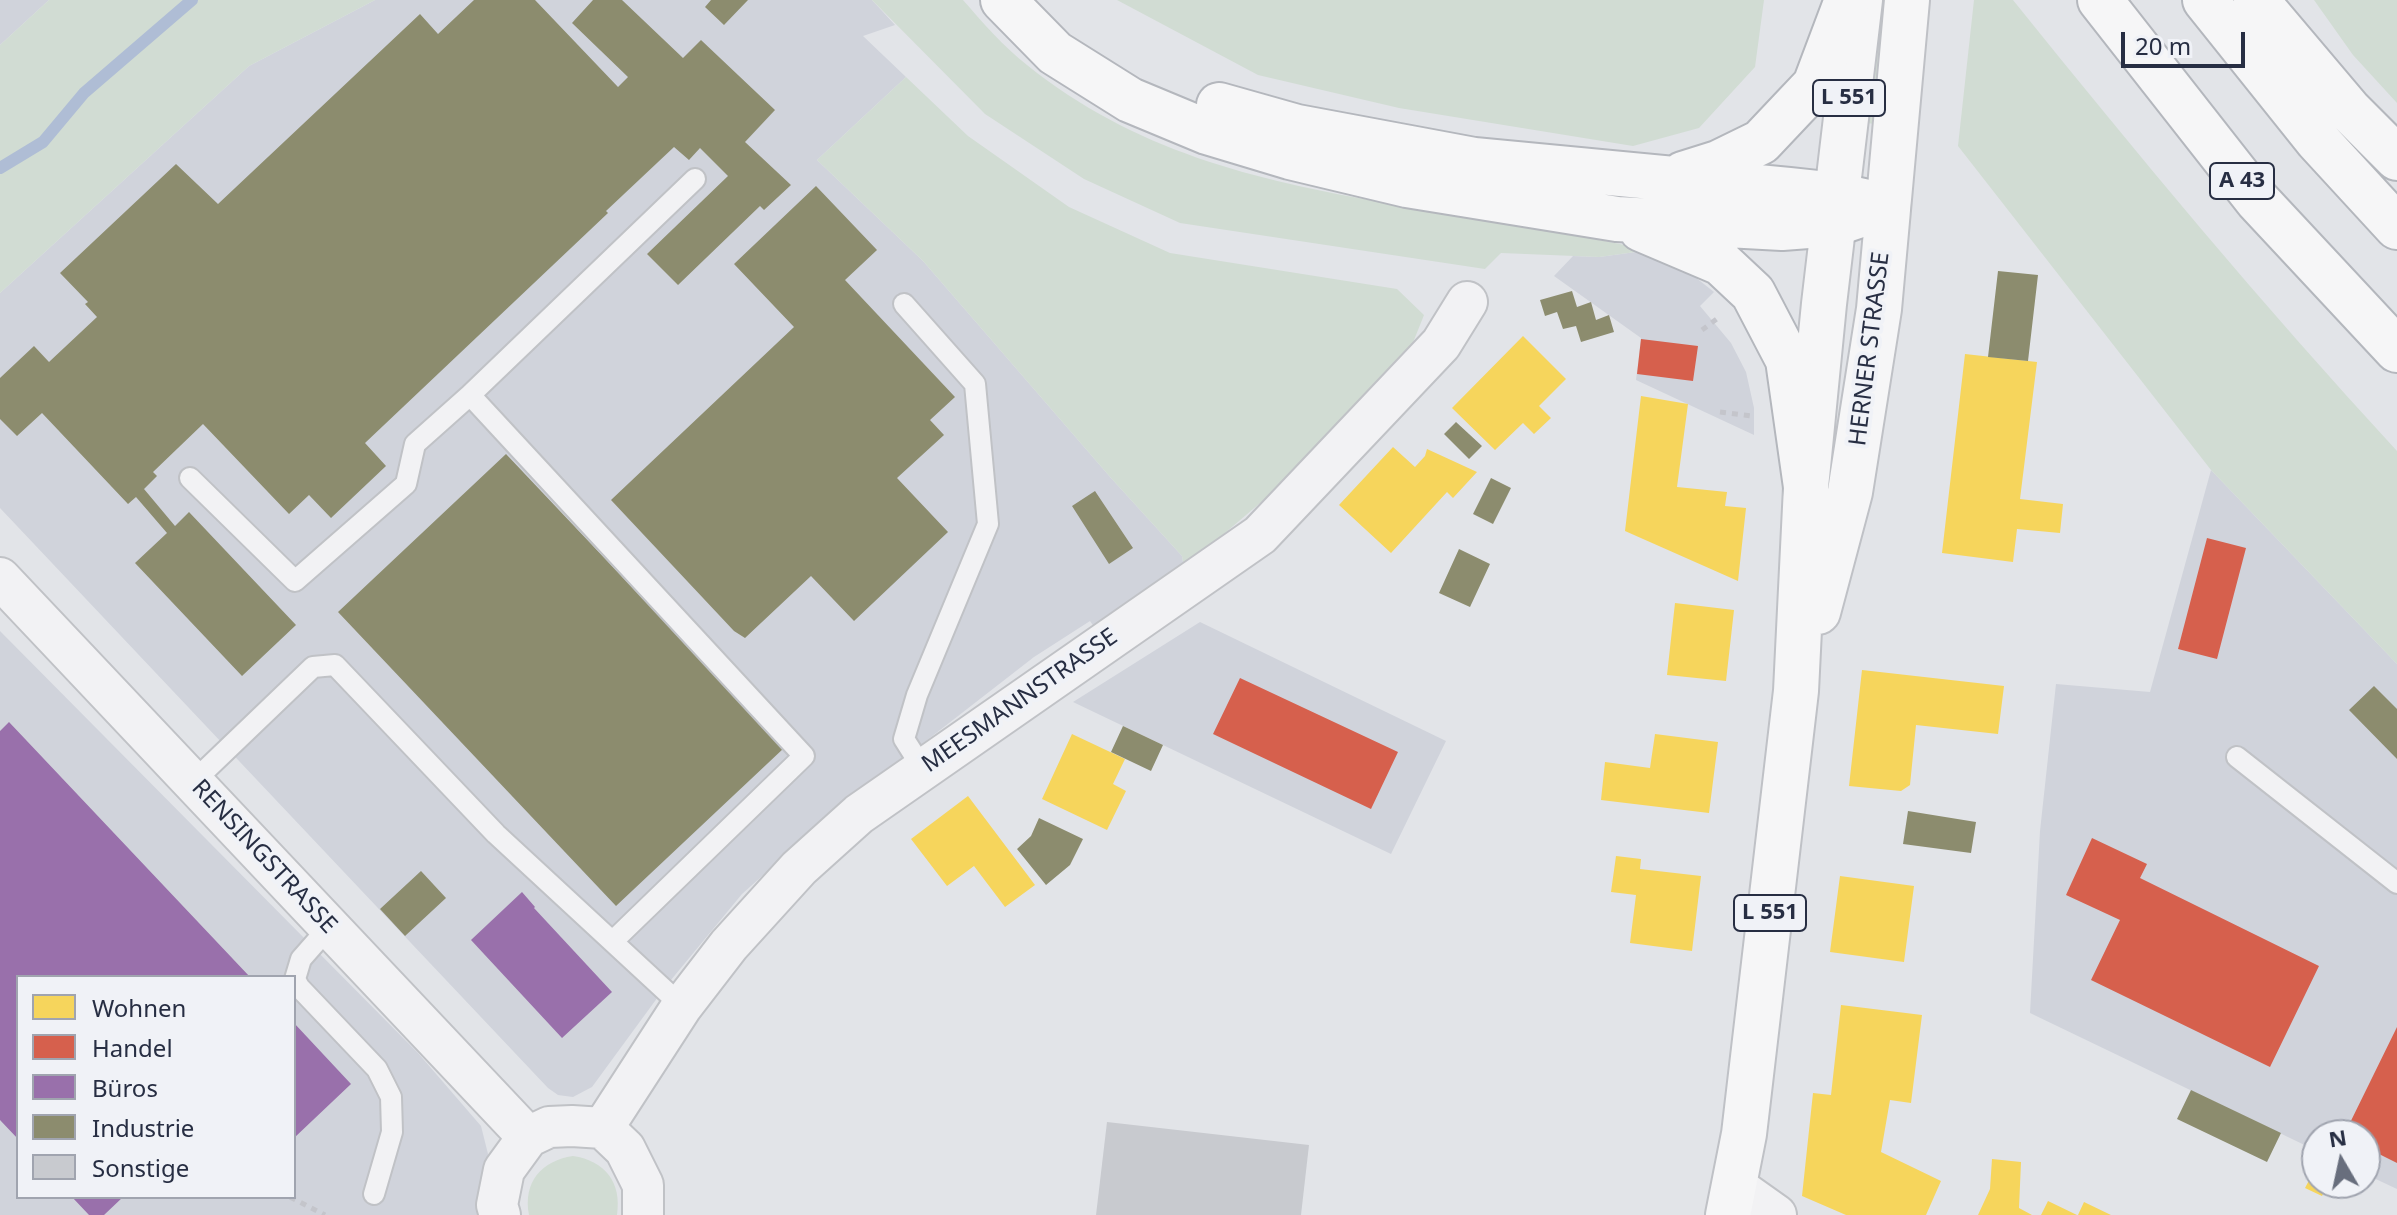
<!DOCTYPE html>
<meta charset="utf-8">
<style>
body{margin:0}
#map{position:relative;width:2397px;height:1215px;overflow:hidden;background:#e2e4e8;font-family:"Noto Sans",sans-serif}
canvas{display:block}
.legend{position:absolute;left:16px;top:975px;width:280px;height:224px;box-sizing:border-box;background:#f0f2f7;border:2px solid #a0a4af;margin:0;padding:10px 14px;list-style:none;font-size:24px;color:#272e43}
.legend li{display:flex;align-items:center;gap:16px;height:40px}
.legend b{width:40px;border:2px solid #a0a4af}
.north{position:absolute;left:2301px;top:1119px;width:80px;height:80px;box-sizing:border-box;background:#f0f2f7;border:2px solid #a0a4af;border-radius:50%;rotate:351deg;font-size:22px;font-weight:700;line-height:32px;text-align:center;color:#272e43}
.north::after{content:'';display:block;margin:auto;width:28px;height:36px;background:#686e7d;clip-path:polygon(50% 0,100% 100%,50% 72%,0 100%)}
.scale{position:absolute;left:2121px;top:32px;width:124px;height:36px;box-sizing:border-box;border:4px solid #272e43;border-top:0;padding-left:10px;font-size:24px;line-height:28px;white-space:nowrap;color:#272e43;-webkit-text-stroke:6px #f0f2f7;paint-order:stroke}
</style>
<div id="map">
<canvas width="2397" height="1215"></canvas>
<ul class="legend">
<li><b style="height:22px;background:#f6d55c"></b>Wohnen</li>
<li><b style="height:22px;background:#d6604d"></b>Handel</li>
<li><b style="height:22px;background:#9970ab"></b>Büros</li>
<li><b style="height:22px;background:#8c8c6e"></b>Industrie</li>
<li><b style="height:22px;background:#c8cacf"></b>Sonstige</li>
</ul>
<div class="north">N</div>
<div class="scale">20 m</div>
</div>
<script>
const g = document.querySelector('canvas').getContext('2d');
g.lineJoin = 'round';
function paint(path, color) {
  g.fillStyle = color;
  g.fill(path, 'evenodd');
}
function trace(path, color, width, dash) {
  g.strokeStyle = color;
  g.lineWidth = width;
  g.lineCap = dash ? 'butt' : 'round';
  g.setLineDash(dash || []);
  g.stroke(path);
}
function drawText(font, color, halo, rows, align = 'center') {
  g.font = font + ' "Noto Sans",sans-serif';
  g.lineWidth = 8;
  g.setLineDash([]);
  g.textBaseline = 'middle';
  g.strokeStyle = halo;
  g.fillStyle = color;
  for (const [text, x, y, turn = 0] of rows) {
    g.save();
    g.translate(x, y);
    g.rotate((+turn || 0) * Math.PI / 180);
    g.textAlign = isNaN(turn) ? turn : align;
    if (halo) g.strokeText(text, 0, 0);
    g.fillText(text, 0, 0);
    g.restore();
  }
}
const built = new Path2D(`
 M0,0H49L0,45Z
 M375,0H872L895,25L863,36L906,77L817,160L923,261L1111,478L1182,556L1184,568L1097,631L1090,621L1034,657L828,817L742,894L666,986L592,1087L573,1097L558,1095L548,1088L0,508V293L249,66Z
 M1650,250L1695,277L1714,292L1700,306L1731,343L1746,372L1754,408V435L1636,380L1641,338L1554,276L1573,256L1599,257Z
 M2211,470L2397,664V1189L2365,1174V1135H2317V1151L2030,1013L2040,831L2056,684L2150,692Z
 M1200,622L1446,741L1391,854L1073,702Z
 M0,631L418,1053L481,1126L488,1154L481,1215H0ZM18,977H294V1197H18Z`);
const green = new Path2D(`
 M49,0H375L249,66L0,293V45Z
 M872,0H963C983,23 1003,46 1027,65C1134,151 1254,180 1386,203C1474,218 1563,232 1650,250L1599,257L1501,253L1485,269L1180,223L1084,179L985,114Z
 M1117,0H1764L1755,67L1699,128L1633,146L1399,108L1258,75Z
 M1873,0H1892L1883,125L1858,122Z
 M1974,0H2013C2137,154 2263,306 2397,451V664L2211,470L1958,146Z
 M2314,0H2397V103L2353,55Z
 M906,77L968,136L1069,207L1170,253L1397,289L1424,315L1410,350L1294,474L1184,568L1182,556L1111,478L923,261L817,160Z
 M573,1156C605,1161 622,1182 617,1215H529C523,1182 541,1161 573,1156Z`);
const homes = new Path2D(`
 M1523,336L1566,379L1539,406L1551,418L1534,434L1523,423L1495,450L1452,408Z
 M1965,354L2037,362L2020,499L2063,504L2060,533L2017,529L2013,562L1942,553Z
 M1641,396L1688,404L1677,487L1727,492L1725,506L1746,508L1738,581L1625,531Z
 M1393,447L1415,467L1425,456L1427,449L1477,472L1453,498L1447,492L1391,553L1339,505Z
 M1675,603L1734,610L1726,681L1667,675Z
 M1862,670L2004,686L1998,734L1916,725L1910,785L1901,791L1849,786Z
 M1072,734L1125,759L1113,784L1126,791L1107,830L1042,799Z
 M1655,734L1718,742L1709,813L1601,800L1605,762L1650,768Z
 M968,796L1035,885L1005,907L974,866L947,886L911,839Z
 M1616,856L1641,859L1640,869L1701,876L1692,951L1630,943L1636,895L1611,892Z
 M1840,876L1914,886L1904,962L1830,952Z
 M1841,1005L1922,1015L1911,1103L1890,1100L1881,1152L1941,1181L1926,1215H1846L1802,1196L1813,1093L1831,1095Z
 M1992,1159L2021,1162L2019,1208L2032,1215H1978L1990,1189Z
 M2317,1165V1183H2328L2322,1196L2305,1188Z
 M2048,1201L2077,1215H2041Z
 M2084,1202L2111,1215H2078Z`);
const shops = new Path2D(`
 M1641,339L1698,346L1693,381L1637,374Z
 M2207,538L2246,548L2217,659L2178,649Z
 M1240,678L1398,752L1371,809L1213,734Z
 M2092,838L2147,864L2140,878L2319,966L2270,1067L2091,980L2120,920L2066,895Z
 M2397,1027V1163L2365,1147V1135H2344Z`);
const offices = new Path2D(`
 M9,722L250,977H18V1139L0,1120V731Z
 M522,892L535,907L534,908L612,992L562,1038L471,940Z
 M294,1023L351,1084L294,1138Z
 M72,1197H123L104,1215H89Z`);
const industry = new Path2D(`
 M474,0H535L618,87L628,77L572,23L593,0H622L683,58L701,40L775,110L745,142L791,185L764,210L760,206L678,285L647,254L728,176L700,148L689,160L674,147L606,211L608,213L365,443L386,466L331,518L309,495L289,514L203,424L153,472L157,476L144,489L175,526L189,512L296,625L242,676L135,563L167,533L136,497L128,504L42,413L17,436L0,419V378L34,346L49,362L97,317L85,304L88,302L60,273L176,164L218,204L420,14L438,34Z
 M711,0H748L724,25L705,7Z
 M816,186L877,250L845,280L955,397L930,420L944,435L897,478L948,532L854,621L811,576L745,638L734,631L611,500L794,327L734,264Z
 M1998,271L2038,275L2028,361L1988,357Z
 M1572,291L1577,307L1591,302L1596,320L1609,315L1614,332L1581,342L1576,326L1563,329L1557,312L1545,316L1540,300Z
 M1456,422L1482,446L1469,459L1444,434Z
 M506,454L784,748L616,906L338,612Z
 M1491,478L1511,488L1493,524L1473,514Z
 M1095,491L1133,548L1109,564L1072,506Z
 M1459,549L1490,564L1470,607L1439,593Z
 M2374,686L2397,709V759L2349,710Z
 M1123,726L1163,745L1151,771L1111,752Z
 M1908,811L1976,822L1971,853L1903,844Z
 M1039,818L1083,839L1070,865L1046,885L1017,849L1031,836Z
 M421,871L446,898L405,936L380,909Z
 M2191,1090L2281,1133L2267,1162L2177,1119Z`);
const stream = new Path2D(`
 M0,168L43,142L84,93L192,0`);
const building = new Path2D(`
 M1107,1122L1309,1145L1301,1215H1096Z`);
const path = new Path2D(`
 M1702,330L1718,318
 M1720,412L1752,416
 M290,1197L325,1215`);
const service = new Path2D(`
 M904,304L975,384L988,524L917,695L904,739L923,769
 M470,395L804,756L613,941
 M190,478L295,581L406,484L415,444L470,395L695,179
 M2237,757L2397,883
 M193,782L313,667L335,665L496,834L682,1006
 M330,926L301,959L295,979L299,987L377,1069L391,1097L392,1132L374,1194`);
const minor = new Path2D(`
 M0,578L528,1137
 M603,1128L682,1006L729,945L799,868L859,814L1260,535L1441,344L1467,302
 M1745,1193L1776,1215
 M500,1215L497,1205L504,1170L528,1137L549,1127L572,1126L603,1128L625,1149L643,1185V1215`);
const primary = new Path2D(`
 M1818,612L1850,492L1879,309L1907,0
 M1728,1215L1744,1134L1796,691L1806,487L1824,304L1860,0`);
const motorway = new Path2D(`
 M1003,0L1055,53L1130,100L1207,132L1290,157L1407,185L1617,219L1782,228L1834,224L1887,206
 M2100,0L2257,200L2397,350
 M2205,0L2317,140L2397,227
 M2256,0L2349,110L2397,158
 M1219,105L1297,127L1474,160L1789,190L1836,195L1881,205
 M1683,174L1718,163L1761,142L1795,106L1815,85L1847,0
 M1641,229L1721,263L1753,293L1788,360L1806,487`);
const shields = [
 [1849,98,72],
 [2242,181,64],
 [1770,913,72]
];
const shieldNames = [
 ["L 551",1849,98],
 ["A 43",2242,181],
 ["L 551",1770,913]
];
const streetNames = [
 ["HERNER STRASSE",1870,349,-83],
 ["MEESMANNSTRASSE",1020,701,-35],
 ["RENSINGSTRASSE",264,857,47]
];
paint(built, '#d0d3db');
paint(green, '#d1dcd3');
paint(homes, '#f6d55c');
paint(shops, '#d6604d');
paint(offices, '#9970ab');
paint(industry, '#8c8c6e');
trace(stream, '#afbdd5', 12);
paint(building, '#c8cacf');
trace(service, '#c0c2c6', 24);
trace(minor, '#c0c2c6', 44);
trace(primary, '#bfc1c6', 48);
trace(motorway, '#b4b7bd', 48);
trace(path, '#c4c5cb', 5, [6, 6]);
trace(service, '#f2f2f4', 20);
trace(minor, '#f2f2f4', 40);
trace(primary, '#f6f6f7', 44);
trace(motorway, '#f6f6f7', 44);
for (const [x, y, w] of shields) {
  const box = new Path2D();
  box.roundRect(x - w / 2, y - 18, w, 36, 6);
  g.fillStyle = '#f0f2f7';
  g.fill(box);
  trace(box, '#272e43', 2);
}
drawText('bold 22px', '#272e43', null, shieldNames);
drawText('24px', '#272e43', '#f0f2f7', streetNames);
</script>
